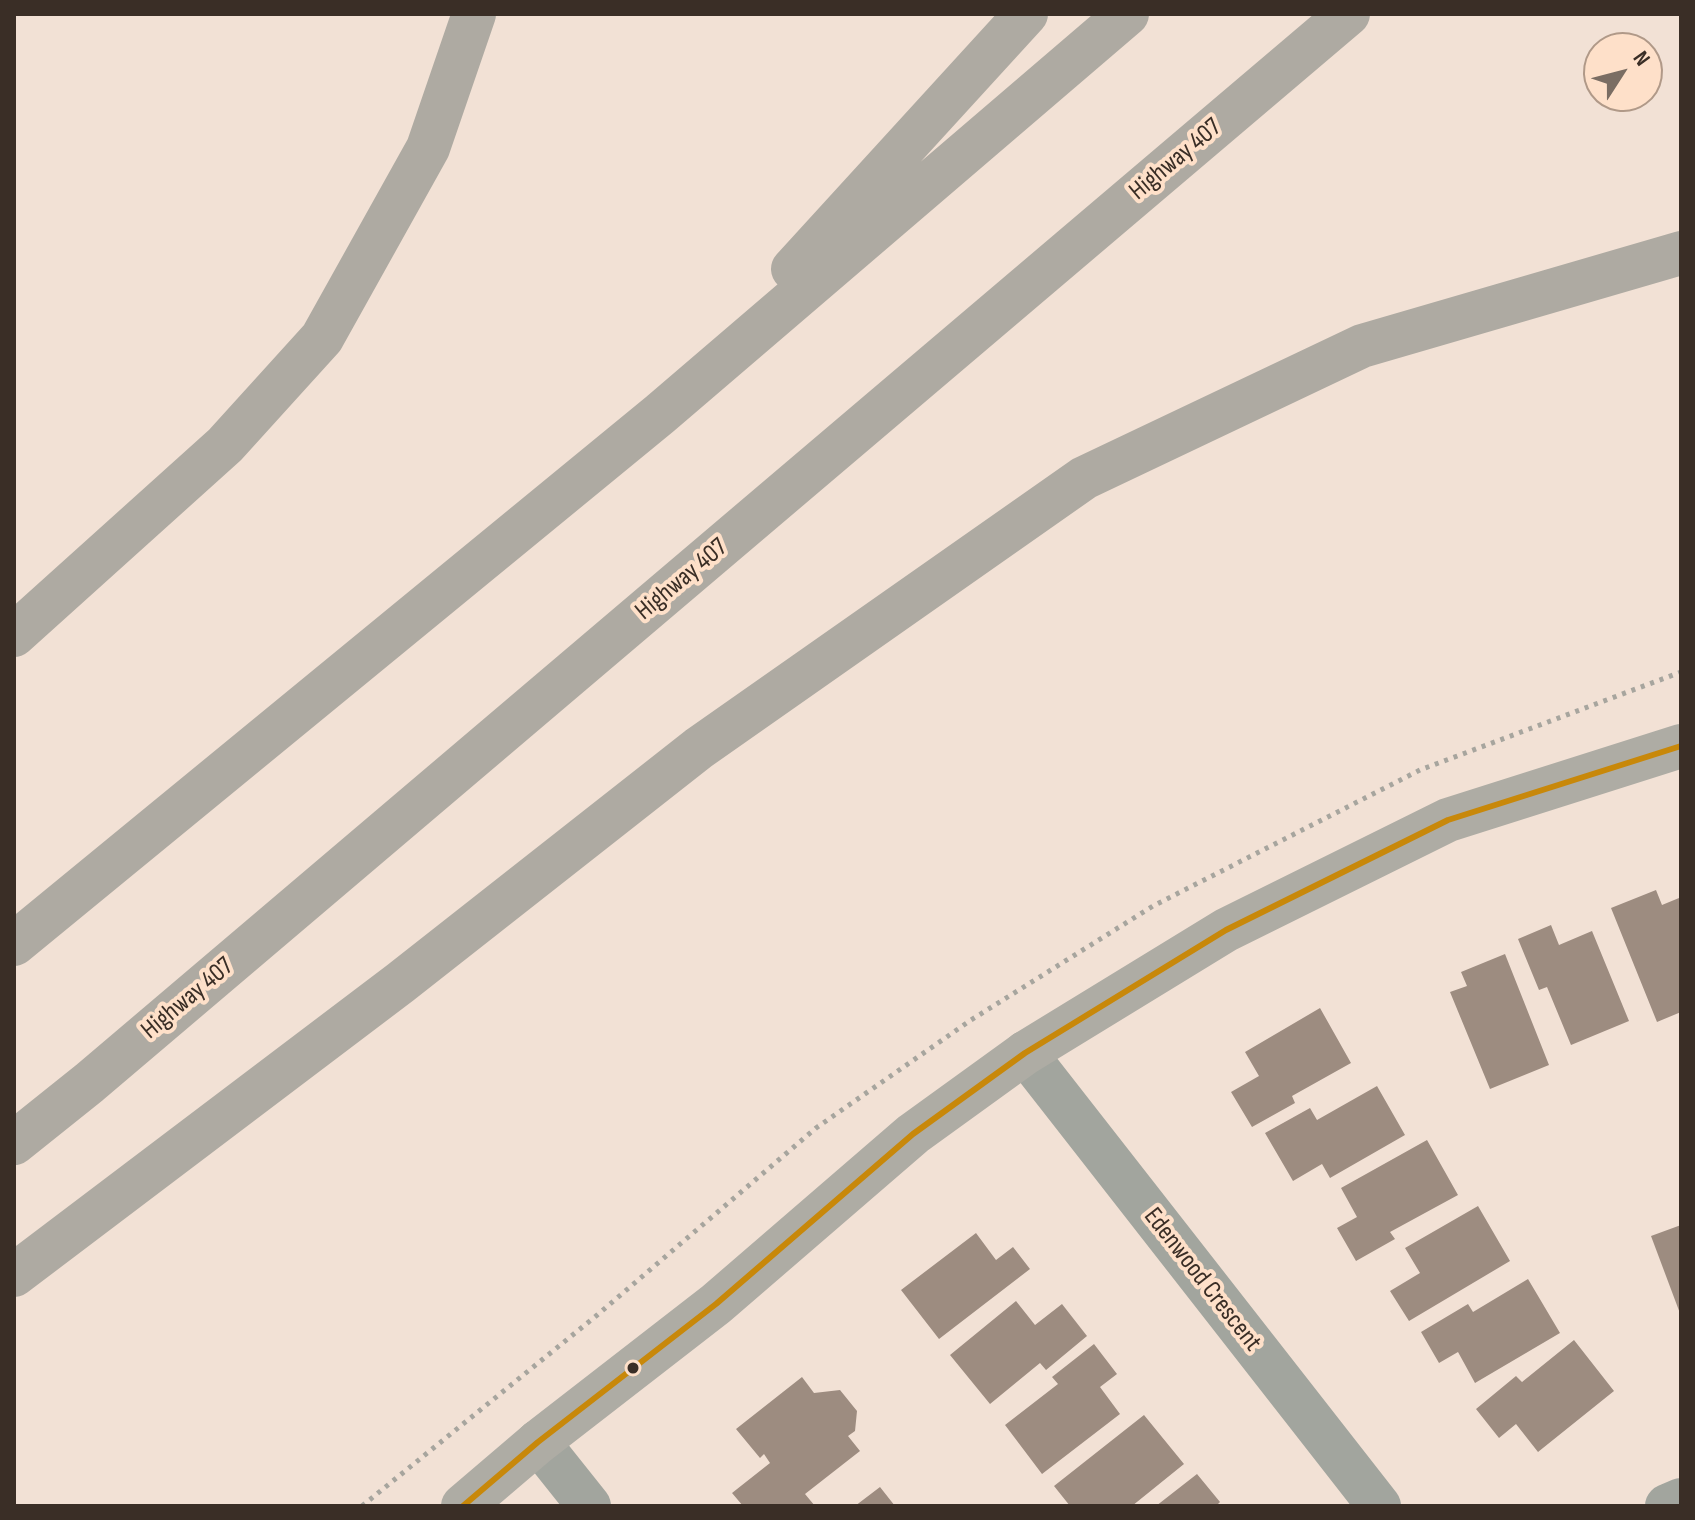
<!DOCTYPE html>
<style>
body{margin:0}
#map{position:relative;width:1695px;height:1520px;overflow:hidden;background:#f2e1d5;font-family:"Sofia Sans Condensed",sans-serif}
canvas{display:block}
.frame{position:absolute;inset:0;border:16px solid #3a2e26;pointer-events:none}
.north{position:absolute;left:1583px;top:32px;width:80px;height:80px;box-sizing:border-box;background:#fee0c9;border:2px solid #b09988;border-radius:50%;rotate:54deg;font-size:22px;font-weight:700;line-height:32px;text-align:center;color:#3a2e26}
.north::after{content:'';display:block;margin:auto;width:28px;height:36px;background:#7a6d63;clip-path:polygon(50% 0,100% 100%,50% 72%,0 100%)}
</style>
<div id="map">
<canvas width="1695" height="1520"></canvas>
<div class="frame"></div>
<div class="north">N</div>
</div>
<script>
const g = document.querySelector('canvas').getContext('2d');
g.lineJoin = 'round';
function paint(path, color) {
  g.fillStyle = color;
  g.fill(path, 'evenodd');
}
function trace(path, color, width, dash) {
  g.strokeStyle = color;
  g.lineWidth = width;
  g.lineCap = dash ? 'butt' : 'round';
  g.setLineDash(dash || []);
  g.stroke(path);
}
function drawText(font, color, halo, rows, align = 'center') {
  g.font = font + ' "Sofia Sans Condensed",sans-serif';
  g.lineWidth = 8;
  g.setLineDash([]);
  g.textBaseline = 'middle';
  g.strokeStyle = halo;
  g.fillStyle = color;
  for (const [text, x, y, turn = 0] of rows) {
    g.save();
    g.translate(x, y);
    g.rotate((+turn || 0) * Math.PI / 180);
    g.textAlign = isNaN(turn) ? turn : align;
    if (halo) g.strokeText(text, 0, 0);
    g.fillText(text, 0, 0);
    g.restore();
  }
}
const building = new Path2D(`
 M1656,890L1662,905L1679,898L1681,902V1012L1657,1022L1611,908Z
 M1551,925L1559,945L1592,931L1629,1021L1571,1045L1547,987L1539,990L1518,939Z
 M1505,954L1549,1065L1490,1089L1450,992L1467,986L1461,972Z
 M1320,1008L1351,1063L1292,1096L1295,1103L1252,1127L1231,1092L1259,1076L1245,1052Z
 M1377,1086L1405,1135L1330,1178L1322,1164L1293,1181L1265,1133L1310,1108L1317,1120Z
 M1427,1140L1458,1195L1390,1232L1395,1239L1356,1261L1337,1228L1357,1217L1341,1188Z
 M1478,1206L1510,1261L1409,1321L1390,1291L1420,1273L1405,1248Z
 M1681,1225V1316L1651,1236Z
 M976,1233L996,1260L1013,1247L1030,1269L939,1339L901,1290Z
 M1528,1279L1560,1333L1475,1383L1458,1352L1439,1363L1421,1332L1468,1304L1473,1312Z
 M1016,1301L1035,1325L1062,1304L1087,1336L1046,1370L1040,1363L990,1404L950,1355Z
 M1574,1340L1614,1391L1538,1452L1516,1424L1499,1438L1476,1409L1516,1376L1522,1382Z
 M1094,1344L1117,1374L1100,1387L1120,1414L1042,1474L1005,1425L1058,1384L1052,1377Z
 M802,1377L814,1393L840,1390L857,1411L855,1431L848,1436L860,1451L805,1494L815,1506H743L732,1493L770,1463L764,1454L760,1458L736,1429Z
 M1144,1415L1184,1464L1132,1506H1070L1054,1486Z
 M1197,1474L1220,1502L1216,1506H1156Z
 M880,1487L895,1506H855Z`);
const path = new Path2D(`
 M362,1506L596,1316L816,1128L971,1020L1153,906L1420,770L1681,672`);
const street = new Path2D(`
 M1025,1053L1379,1506
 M538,1442L589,1506
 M1667,1506L1681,1500`);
const secondary = new Path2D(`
 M463,1506L538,1442L716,1304L913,1134L1025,1053L1226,930L1448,820L1681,746`);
const highway = new Path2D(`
 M793,269L1026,14
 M14,635L225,445L322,338L428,148L474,14
 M14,944L660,414L1127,14
 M14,1143L89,1083L1348,14
 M14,1275L400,983L699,748L1084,478L1362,346L1681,253`);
const bus1 = new Path2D(`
 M463,1506L538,1442L716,1304L913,1134L1025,1053L1226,930L1448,820L1681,746`);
const markers = [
 [633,1368,7,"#3a2e26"]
];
const streetNames = [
 ["Highway 407",1176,160,-40],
 ["Highway 407",682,580,-40],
 ["Highway 407",188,999,-40],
 ["Edenwood Crescent",1202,1280,52]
];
paint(building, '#9d8c80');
trace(path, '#a7a59e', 5, [4, 6]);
trace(street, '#a2a59e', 44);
trace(secondary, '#aeaca4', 44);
trace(highway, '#aeaaa2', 44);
trace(bus1, '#c8880a', 6);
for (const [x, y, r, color] of markers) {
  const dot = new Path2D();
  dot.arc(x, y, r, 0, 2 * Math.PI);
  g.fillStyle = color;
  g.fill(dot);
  trace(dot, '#fee0c9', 3);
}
drawText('26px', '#3a2e26', '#fee0c9', streetNames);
</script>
